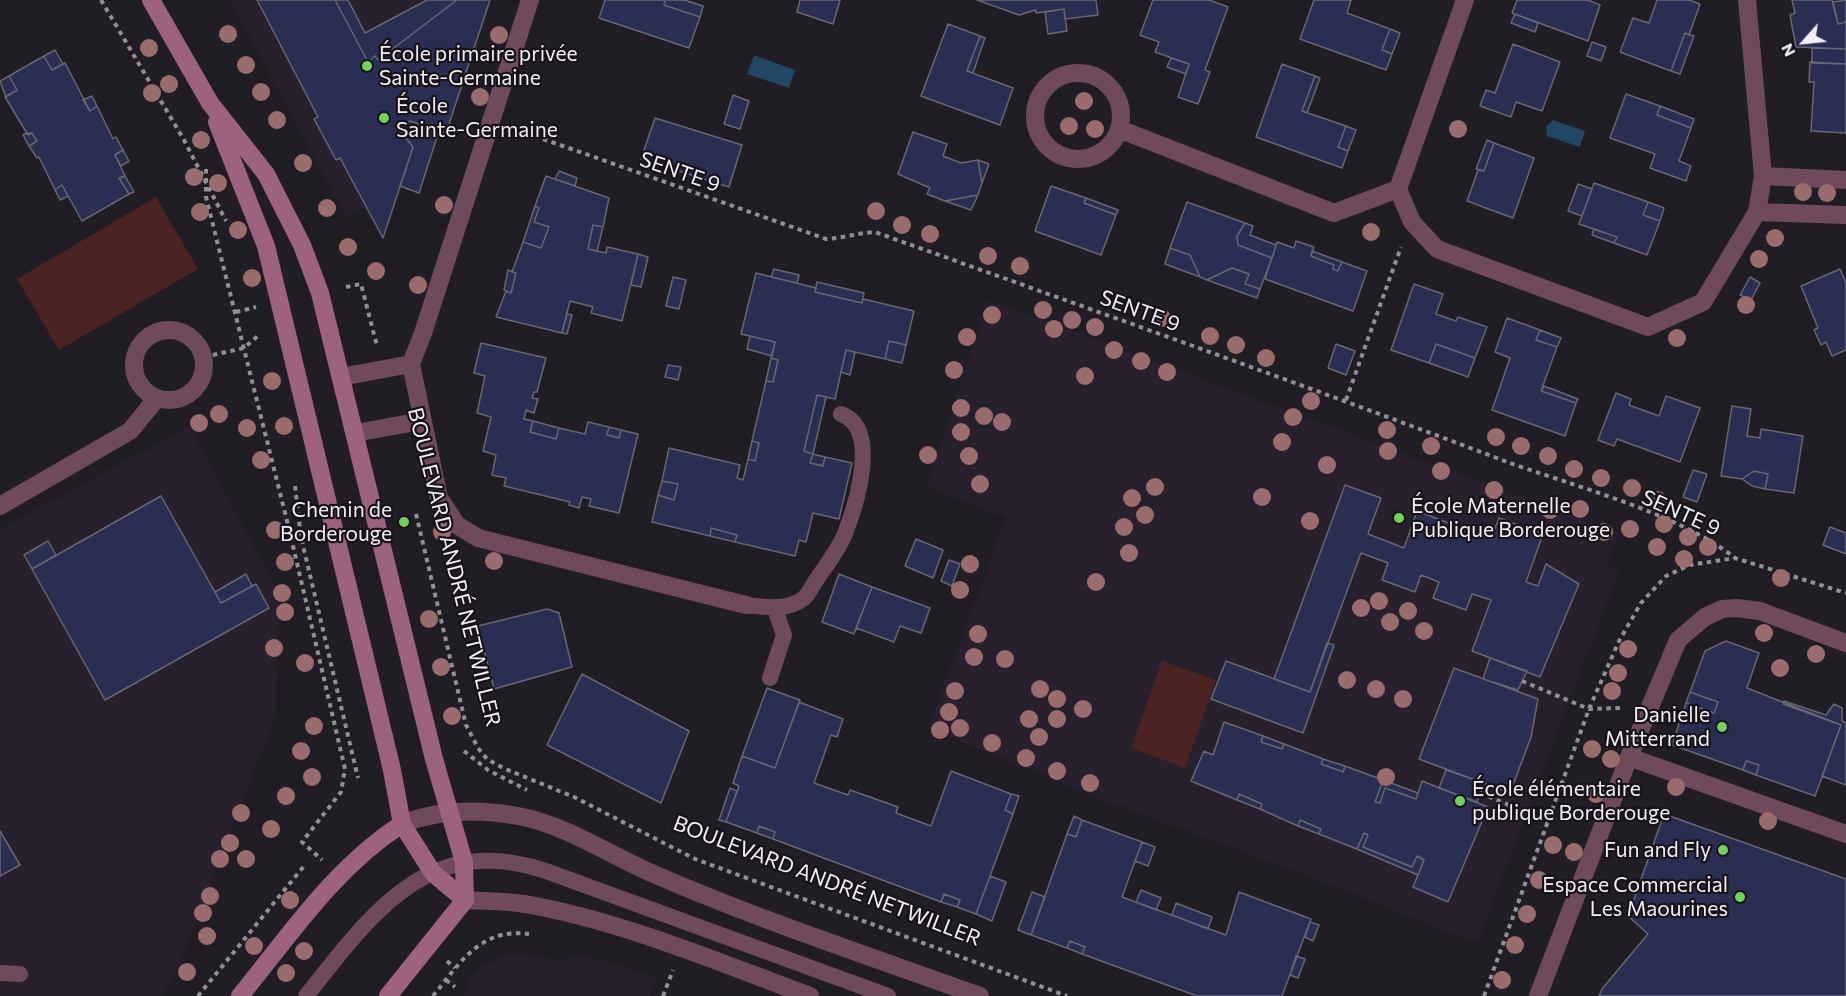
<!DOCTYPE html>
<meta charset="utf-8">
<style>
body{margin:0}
#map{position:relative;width:1846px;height:996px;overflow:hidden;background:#211d24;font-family:Commissioner,sans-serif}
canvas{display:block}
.north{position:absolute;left:1774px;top:12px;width:60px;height:60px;-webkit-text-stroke:4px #18131a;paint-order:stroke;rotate:243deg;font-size:16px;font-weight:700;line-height:24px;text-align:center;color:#f3f0f5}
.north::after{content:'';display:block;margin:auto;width:21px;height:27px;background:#f3f0f5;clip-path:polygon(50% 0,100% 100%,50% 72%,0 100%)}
</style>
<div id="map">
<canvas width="1846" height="996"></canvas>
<div class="north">N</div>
</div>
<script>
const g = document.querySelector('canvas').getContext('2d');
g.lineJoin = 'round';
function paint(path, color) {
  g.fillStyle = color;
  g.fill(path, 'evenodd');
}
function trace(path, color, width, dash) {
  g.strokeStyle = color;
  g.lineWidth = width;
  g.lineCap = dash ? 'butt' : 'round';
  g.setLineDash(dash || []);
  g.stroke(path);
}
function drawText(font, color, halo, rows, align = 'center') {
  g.font = font + ' Commissioner,sans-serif';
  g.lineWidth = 4.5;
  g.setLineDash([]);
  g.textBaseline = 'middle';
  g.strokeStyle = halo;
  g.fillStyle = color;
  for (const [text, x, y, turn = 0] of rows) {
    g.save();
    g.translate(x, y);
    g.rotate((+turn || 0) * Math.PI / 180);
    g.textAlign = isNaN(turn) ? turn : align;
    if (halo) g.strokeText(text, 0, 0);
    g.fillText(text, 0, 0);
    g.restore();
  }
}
const built = new Path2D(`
 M230,0H490L446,133L439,131L419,193L400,186L383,238L367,208L346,217Z
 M988,300L1620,533L1607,563L1619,571L1477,944L1337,887L1105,801L928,728L1006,518L926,486Z
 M189,426L278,591L276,715L175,975L161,996H0V529Z
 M525,953L557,960L586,956L657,976L650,996H461L471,986L467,982L479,968L500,956Z`);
const green = new Path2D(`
 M156,197L198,269L59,350L17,279Z
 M1162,661L1216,680L1185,768L1131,748Z`);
const water = new Path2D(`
 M754,55L795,70L789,88L747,74Z
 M1553,120L1585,131L1580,147L1547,136L1546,127Z`);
const building = new Path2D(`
 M257,0H335L368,62L375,56L378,60L457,0H490L446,133L410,121L397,127L413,147L383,238L340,158L336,160L314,119L318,117Z
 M335,0H348L365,33L427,0H457L378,60L375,56L368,62Z
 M605,0H665L664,5L700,17L689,48L599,18Z
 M665,0H684L703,6L700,17L664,5Z
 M800,0H840L833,24L797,12Z
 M977,0H1096L1098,15L1065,19L1064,9L1036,13V10L1019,15Z
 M1153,0H1209L1228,7L1205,70L1210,72L1198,104L1178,97L1189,64L1155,52L1159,42L1140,35Z
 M1314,0H1351L1347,13L1390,29L1382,50L1392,54L1386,70L1300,39Z
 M1517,0H1588L1600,5L1588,41L1512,13Z
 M1657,0H1689L1700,4L1689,35L1685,33L1671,71L1620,52L1633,18L1649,23Z
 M1792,0H1832L1838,24L1846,22V49L1796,47L1790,15L1795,13Z
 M1846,0V22L1838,24L1833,2Z
 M1064,9L1067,31L1048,34L1045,12Z
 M1515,14L1538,23L1535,32L1511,23Z
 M948,24L980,36L967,71L1013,88L1000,125L921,96Z
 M1390,29L1400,33L1392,54L1382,50Z
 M1685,33L1694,36L1680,74L1671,71Z
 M980,36L985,38L973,73L967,71Z
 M1592,42L1606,47L1601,61L1587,56Z
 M1513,44L1560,62L1542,111L1516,102L1511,117L1480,106L1486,90L1495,93Z
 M1812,48L1846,49V64L1812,63Z
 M55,50L63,64L52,70L44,56Z
 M44,56L52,70L65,63L90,111L97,106L113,139L116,137L123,150L115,155L125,176L119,178L129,194L82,221L62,185L55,190L39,157L37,158L29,146L37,141L32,133L28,135L5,97L17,90L9,76Z
 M1171,58L1189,64L1186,74L1167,67Z
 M1810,62L1846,64V133L1811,131L1814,82H1809Z
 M1282,64L1315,76L1302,111L1346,126L1338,147L1348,151L1342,168L1256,137Z
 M9,76L17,90L6,97L0,81Z
 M1315,76L1320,78L1307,113L1302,111Z
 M1626,94L1660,106L1657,115L1691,128L1679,161L1691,166L1686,181L1650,168L1655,154L1610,138Z
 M733,95L749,101L740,129L724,124Z
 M92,96L97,106L90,111L83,100Z
 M1660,106L1694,119L1691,128L1657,115Z
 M655,118L742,145L729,187L641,159Z
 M410,121L439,131L419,193L400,186L413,147L397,127Z
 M1346,126L1356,130L1348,151L1338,147Z
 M913,132L947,144L943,156L961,163L978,160L982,183L978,195L945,201L927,194L930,188L898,174Z
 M27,133H32L37,141L29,146L23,135Z
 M1487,140L1494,143L1484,171L1476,169Z
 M1494,143L1534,158L1513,218L1467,201L1478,170L1484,171Z
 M123,150L129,161L121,166L115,155Z
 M978,160L989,164L982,183Z
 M559,171L577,178L575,186L555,179Z
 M125,176L134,192L129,194L119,178Z
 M546,176L609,198L603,227L593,225L588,249L606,253L607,247L638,254L622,321L591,313L593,307L570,301L562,333L496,317L506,291L511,293L516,273L512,272L523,242L541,248L549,227L534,222L539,208L535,206Z
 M1594,183L1648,202L1643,215L1660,221L1647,255L1614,243L1617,237L1579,224Z
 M1578,184L1592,189L1582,216L1568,211Z
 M62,185L68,196L60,200L55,190Z
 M1051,186L1086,198L1084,203L1116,215L1101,255L1035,231Z
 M978,195L971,210L945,201Z
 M1086,198L1118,210L1116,215L1084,203Z
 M1187,202L1245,223L1237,236L1238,245L1272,258L1260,289L1245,284L1249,274L1232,268L1207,280L1200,277L1190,255L1170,248Z
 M1648,202L1664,208L1660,221L1643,215Z
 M535,206L539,208L534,222L549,227L541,248L523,242Z
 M1245,223L1253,226L1250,235L1276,245L1272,258L1238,245L1237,236Z
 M593,225L603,227L597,251L588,249Z
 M1594,229L1617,237L1614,243L1592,235Z
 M1296,241L1314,247L1311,256L1334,265L1333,269L1338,271L1342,262L1367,271L1353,311L1265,279L1277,242L1294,248Z
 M1170,248L1190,255L1200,277L1165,264Z
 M1312,251L1342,262L1338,271L1333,269L1334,265L1311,256Z
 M638,254L648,257L641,287L631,285Z
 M1232,268L1249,274L1245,284L1260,289L1257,298L1207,280Z
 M774,269L799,275L797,283L771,277Z
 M1840,269L1846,283V350L1832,356L1826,342L1821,345L1814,330L1818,328L1801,286Z
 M508,270L516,273L511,293L504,290Z
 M756,273L816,288L815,292L862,303L863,299L914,311L906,345L889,341L885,359L846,350L835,399L817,395L804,451L813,454L810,463L823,466L825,457L852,463L839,519L813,513L806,542L799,540L795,556L735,542L737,535L711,528L710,536L652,522L658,495L674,500L678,484L662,481L669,448L740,465L737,478L743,480L748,459L755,461L759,443L752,441L766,381L773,382L778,360L771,358L775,342L741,334Z
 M673,277L686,280L679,309L666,306Z
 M1750,277L1760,283L1751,300L1740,295Z
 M817,282L864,293L862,303L815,292Z
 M1414,284L1443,294L1436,314L1456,321L1458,317L1487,327L1475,358L1436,344L1429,363L1391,350Z
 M567,314L572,315L567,334L562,333Z
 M1507,318L1540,330L1536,340L1557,347L1541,391L1576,403L1565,436L1492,410L1510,358L1495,352Z
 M1540,330L1561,338L1557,347L1536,340Z
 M750,336L775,342L772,356L747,349Z
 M889,341L906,345L902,363L885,359Z
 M481,343L546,358L537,392H534L532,398L538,399L534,413L526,410L524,419L533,421L530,432L556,439L559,428L585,434L588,422L609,427L607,435L619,438L621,430L638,434L619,513L589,506L591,499L582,497L579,508L569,505L570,502L504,486L506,478L492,475L496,455L483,451L491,417L477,413L485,376L474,373Z
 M1336,344L1355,351L1346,375L1328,368Z
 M1436,344L1475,358L1468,377L1429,363Z
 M846,350L855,352L850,375L841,372Z
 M771,358L778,360L773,382L766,381Z
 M668,365L681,367L678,380L665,377Z
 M1544,386L1578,399L1576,403L1541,391Z
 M1616,393L1631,399L1629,405L1659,416L1666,396L1700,408L1680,462L1617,439L1614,446L1598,440Z
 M817,395L826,397L813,454L804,451Z
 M1732,406L1751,409L1747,436L1760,438L1761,429L1803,436L1794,493L1765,489L1768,474L1754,471L1742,479L1721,476Z
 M533,421L559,428L556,439L530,432Z
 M609,427L621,430L619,438L607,435Z
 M752,441L759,443L755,461L748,459Z
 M813,454L825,457L823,466L810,463Z
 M1693,470L1707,474L1697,502L1683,497Z
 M1754,471L1768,474L1765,489L1752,486L1742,479Z
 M662,481L678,484L674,500L658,495Z
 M1345,485L1381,498L1368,534L1404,548L1417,511L1491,539L1499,518L1543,534L1526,582L1538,586L1546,564L1579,584L1540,677L1472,651L1491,600L1472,594L1466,610L1433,598L1439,582L1421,575L1415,592L1382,580L1388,563L1361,553L1310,692L1274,679Z
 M161,496L221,603L256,584L269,608L105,700L32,569Z
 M1830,527L1846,533V554L1823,545Z
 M711,528L737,535L735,542L710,536Z
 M916,539L943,550L933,578L905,566Z
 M48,541L56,555L32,569L24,555Z
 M949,560L960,564L952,586L941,581Z
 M246,574L252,586L221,603L215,592Z
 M839,574L872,587L854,634L822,622Z
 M872,587L930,608L921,633L900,626L894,642L856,628Z
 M547,609L559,613L572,667L494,689L478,626Z
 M1726,641L1759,653L1747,688L1841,725L1815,796L1756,775L1759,765L1746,761L1743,770L1672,745L1686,703L1714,713L1718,702L1690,692L1705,651Z
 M1327,643L1334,645L1303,733L1211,699L1226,661L1310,692Z
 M1490,658L1527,671L1518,690L1483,679Z
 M1454,668L1538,699L1531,737L1510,793L1419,759Z
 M582,674L689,731L661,803L547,745Z
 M767,688L800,700L775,768L742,756Z
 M1690,692L1718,702L1714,713L1686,703Z
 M1784,701L1826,715L1834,704L1842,708V721L1846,723V785L1822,776L1841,725L1783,704Z
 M799,702L843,719L837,737L831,735L814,783L848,795L850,790L898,807L896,813L931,826L951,771L1011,794L1005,810L1013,814L976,914L957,907L960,900L944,894L941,902L773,839L775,832L759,826L757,833L726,822L739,786L733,783L742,756L775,768Z
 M1224,722L1263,736L1261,742L1282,749L1284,744L1323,759L1321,764L1343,772L1345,766L1383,780L1375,802L1380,803L1385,788L1416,799L1422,781L1488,807L1448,902L1413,887L1424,860L1417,856L1412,867L1363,847L1368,835L1364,833L1357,849L1319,834L1321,829L1300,820L1298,826L1260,809L1262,804L1239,794L1237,800L1191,781L1204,751L1213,755Z
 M1263,736L1284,744L1282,749L1261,742Z
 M1323,759L1345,766L1343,772L1321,764Z
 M1746,761L1759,765L1756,775L1743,770Z
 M1446,770L1484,783L1477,802L1439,788Z
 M1383,780L1418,793L1416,799L1385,788L1380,803L1375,802Z
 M730,788L737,791L726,822L719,820Z
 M1011,794L1019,796L1013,814L1005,810Z
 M1239,794L1262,804L1260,809L1237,800Z
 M1664,814L1846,879V996H1599L1602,989L1648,934L1628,916Z
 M1074,816L1082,820L1076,837L1067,834Z
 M1082,820L1142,842L1122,897L1226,935L1239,892L1311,919L1282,996H1197L1082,954L1085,947L1070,941L1067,948L1031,935L1067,834L1076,837Z
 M1300,820L1321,829L1319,834L1298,826Z
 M759,826L775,832L773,839L757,833Z
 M0,831L20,865L0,876Z
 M1364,833L1368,835L1363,847L1412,867L1417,856L1424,860L1418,875L1357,849Z
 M1142,842L1155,847L1148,866L1135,861Z
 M990,876L1006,882L992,921L976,914Z
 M1141,890L1161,898L1156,910L1136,902Z
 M1032,892L1045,897L1031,935L1018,930Z
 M944,894L960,900L957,907L941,902Z
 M1176,903L1212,917L1208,929L1172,915Z
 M1310,922L1319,925L1313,941L1305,937Z
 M1070,941L1085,947L1082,954L1067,948Z
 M1296,956L1305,959L1298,978L1290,975Z`);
const path = new Path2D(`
 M101,0L184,140L226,221
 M526,133L826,239C843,238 858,233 875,232C1084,307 1294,381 1502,460C1572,486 1677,512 1735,558
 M206,169V197L290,533L345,769L341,792L302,842L322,860
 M346,287L361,284L377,346
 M236,312L256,307
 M204,357L244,348L260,334
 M1346,400L1401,247
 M295,486L301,537L358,778
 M416,514L466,725L478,748L487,759L503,768L574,797L695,859L1067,996
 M1522,681L1589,709L1621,708
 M464,751L488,770L527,790
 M1480,793L1548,821
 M447,961L455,968
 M446,980L455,987
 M198,996L304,866
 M433,996C459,964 481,927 529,934
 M663,996L673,970
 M1484,996L1589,709L1619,641L1641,603L1666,576L1690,565L1735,558L1846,593`);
const service = new Path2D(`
 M746,605C764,607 788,611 804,598C809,594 813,584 817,579C827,564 840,548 846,531C857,502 880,428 841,414
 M770,678L784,635L775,609
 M0,973L20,974
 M306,996C371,915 427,831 546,871L888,996`);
const minor = new Path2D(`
 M530,0L423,333L411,364L439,498L457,525L478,538L746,605
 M1465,0L1398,189L1412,222L1437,249L1648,327L1703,302L1757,212L1763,176L1747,0
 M1035 116a43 43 0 1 1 86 0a43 43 0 1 1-86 0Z
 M1119,129L1334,213L1398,189
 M1763,176L1846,180
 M1757,212L1846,215
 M134 365a35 35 0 1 1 70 0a35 35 0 1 1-70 0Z
 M341,377L411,364
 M355,433L422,421
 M0,506L130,431L157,398
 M1629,757L1846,834
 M1538,996L1629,757L1678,640L1705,617L1722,609L1737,608L1760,611L1846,643`);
const tertiary = new Path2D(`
 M402,824C439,809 479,809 518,816C567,825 611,856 656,875C762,921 872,957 980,996
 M465,900C485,901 505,901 525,904C622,921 718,962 810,996`);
const secondary = new Path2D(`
 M151,0L210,103L266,174L302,245L320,293L434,759L464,862L465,900
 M217,122L266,246L392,770L402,824L433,873L465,900
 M240,996C290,935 335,867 402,824
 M388,996L465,900`);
const trees = [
 [228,34],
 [499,35],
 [149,48],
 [246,65],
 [169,84],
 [261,92],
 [152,93],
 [480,97],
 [1084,101],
 [277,120],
 [1069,126],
 [1095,129],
 [1458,129],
 [201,140],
 [303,163],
 [194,177],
 [218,183],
 [1803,192],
 [1827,193],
 [444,205],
 [327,208],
 [876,211],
 [200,212],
 [902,225],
 [238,230],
 [1371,232],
 [930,234],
 [1775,238],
 [348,247],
 [988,256],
 [1759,259],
 [1020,266],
 [376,271],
 [252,278],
 [418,285],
 [1746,305],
 [1043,310],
 [992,315],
 [1162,318],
 [1072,320],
 [1095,327],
 [1054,329],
 [1210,336],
 [967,337],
 [1677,338],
 [1236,345],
 [1114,350],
 [1266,358],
 [1141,361],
 [954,370],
 [1167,372],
 [1085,376],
 [272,381],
 [1311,401],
 [961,408],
 [219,414],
 [984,416],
 [1293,417],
 [1002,422],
 [199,423],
 [284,426],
 [247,428],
 [1387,430],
 [961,432],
 [1496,437],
 [1282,442],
 [1431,446],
 [1521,446],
 [1388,451],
 [928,455],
 [969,456],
 [1548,456],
 [261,460],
 [1327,465],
 [1574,469],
 [1441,471],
 [1601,478],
 [980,484],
 [1155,487],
 [1632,488],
 [1494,490],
 [1262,497],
 [1132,498],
 [1658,500],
 [1580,509],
 [1550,510],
 [1145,515],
 [1310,521],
 [1664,524],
 [1124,527],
 [1630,529],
 [275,530],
 [442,532],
 [1604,532],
 [1688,537],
 [1657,547],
 [1708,547],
 [1129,553],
 [1684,559],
 [494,561],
 [285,562],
 [970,564],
 [1781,578],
 [1096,582],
 [960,590],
 [282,593],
 [1379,601],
 [1361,608],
 [1408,611],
 [285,612],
 [429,619],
 [1390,622],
 [1424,631],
 [1764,633],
 [978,634],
 [274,648],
 [1628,649],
 [1816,654],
 [974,657],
 [1005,659],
 [305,663],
 [441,667],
 [1780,668],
 [1618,673],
 [1347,680],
 [1040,689],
 [1376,689],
 [955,691],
 [1612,691],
 [1057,699],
 [1403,699],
 [1083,709],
 [949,712],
 [452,716],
 [1029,719],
 [1057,719],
 [314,726],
 [960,728],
 [940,730],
 [1039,737],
 [992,743],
 [1592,749],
 [301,751],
 [1026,758],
 [1611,759],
 [1057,771],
 [312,777],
 [1386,777],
 [1090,783],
 [1676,787],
 [1596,794],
 [286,796],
 [241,813],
 [1768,821],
 [271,829],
 [230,843],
 [1553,845],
 [1574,852],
 [220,859],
 [246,859],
 [1539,880],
 [210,896],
 [290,900],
 [203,913],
 [1527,914],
 [207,936],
 [1515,945],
 [254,946],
 [304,951],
 [187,972],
 [286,973],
 [1502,980]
];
const markers = [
 [367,66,6,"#74d25c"],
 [384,118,6,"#74d25c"],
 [1399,518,6,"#74d25c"],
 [404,522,6,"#74d25c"],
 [1722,727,6,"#74d25c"],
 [1460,801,6,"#74d25c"],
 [1723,850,6,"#74d25c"],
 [1740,897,6,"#74d25c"]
];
const poiNames = [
 ["École primaire privée",379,54],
 ["Sainte-Germaine",379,78],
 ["École",396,106],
 ["Sainte-Germaine",396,130],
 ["École Maternelle",1411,506],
 ["Publique Borderouge",1411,530],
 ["Chemin de",392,510,"right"],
 ["Borderouge",392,534,"right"],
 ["Danielle",1710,715,"right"],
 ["Mitterrand",1710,739,"right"],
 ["École élémentaire",1472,789],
 ["publique Borderouge",1472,813],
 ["Fun and Fly",1711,850,"right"],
 ["Espace Commercial",1728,885,"right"],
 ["Les Maourines",1728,909,"right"]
];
const streetNames = [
 ["SENTE 9",680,172,19],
 ["SENTE 9",1140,311,20],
 ["SENTE 9",1681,513,24],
 ["BOULEVARD ANDRÉ NETWILLER",454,567,76],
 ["BOULEVARD ANDRÉ NETWILLER",827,881,21]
];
paint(built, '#28202d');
paint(green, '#4c2323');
paint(water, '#204764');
paint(building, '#2b2e53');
trace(building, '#666771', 1.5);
trace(path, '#928f95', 4, [4.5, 4.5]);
trace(service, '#6f4a5d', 16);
trace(minor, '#6f4a5d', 18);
trace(tertiary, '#6f4a5d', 18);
trace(secondary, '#9d6281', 18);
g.fillStyle = '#9b6c6d';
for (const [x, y] of trees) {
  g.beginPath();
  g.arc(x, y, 9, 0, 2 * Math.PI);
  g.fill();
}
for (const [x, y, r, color] of markers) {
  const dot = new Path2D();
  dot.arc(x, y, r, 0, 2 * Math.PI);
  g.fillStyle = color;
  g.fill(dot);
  trace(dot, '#18131a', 2);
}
drawText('21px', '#f3f0f5', '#18131a', poiNames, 'left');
drawText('21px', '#f3f0f5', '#18131a', streetNames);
</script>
